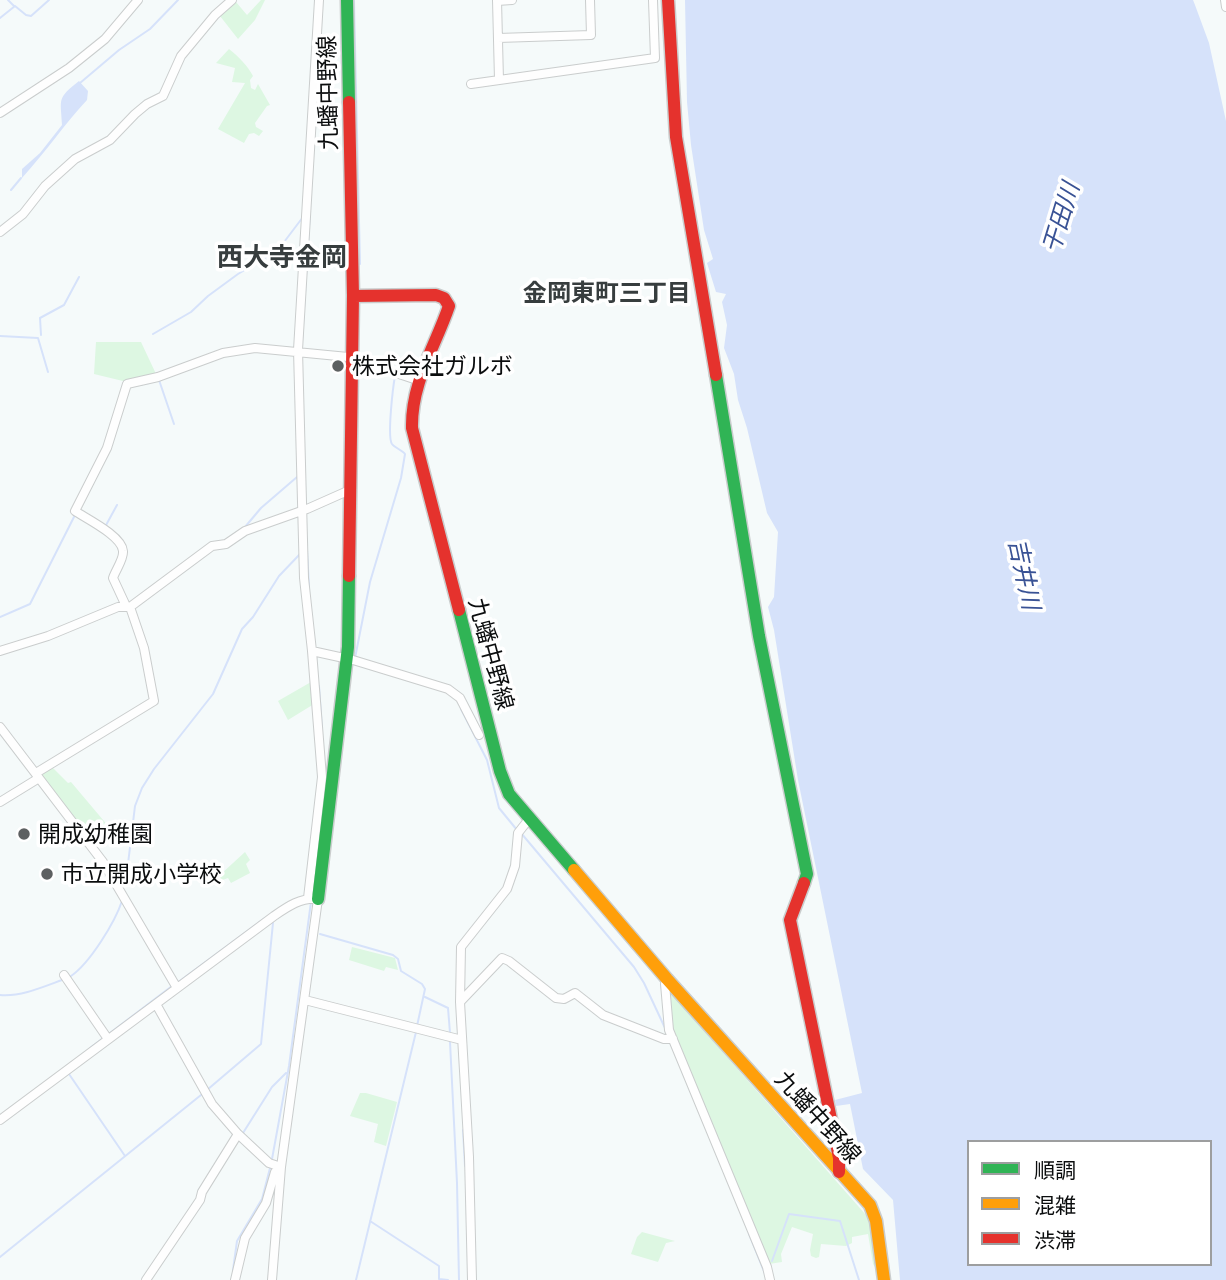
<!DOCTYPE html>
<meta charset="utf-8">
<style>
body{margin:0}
#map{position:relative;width:1226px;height:1280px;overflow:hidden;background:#f5fafa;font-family:Barlow,"Noto Sans JP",sans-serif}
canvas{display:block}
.legend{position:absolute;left:967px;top:1140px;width:245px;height:126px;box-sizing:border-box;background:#fff;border:2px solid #9d9e9f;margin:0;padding:9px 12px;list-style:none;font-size:21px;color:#0b0d0e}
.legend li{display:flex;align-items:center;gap:14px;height:35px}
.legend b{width:35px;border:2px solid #9d9e9f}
</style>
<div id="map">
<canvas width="1226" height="1280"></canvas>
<ul class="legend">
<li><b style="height:9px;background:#30b455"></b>順調</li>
<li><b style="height:9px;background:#ff9f0a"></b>混雑</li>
<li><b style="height:9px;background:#e5322d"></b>渋滞</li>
</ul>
</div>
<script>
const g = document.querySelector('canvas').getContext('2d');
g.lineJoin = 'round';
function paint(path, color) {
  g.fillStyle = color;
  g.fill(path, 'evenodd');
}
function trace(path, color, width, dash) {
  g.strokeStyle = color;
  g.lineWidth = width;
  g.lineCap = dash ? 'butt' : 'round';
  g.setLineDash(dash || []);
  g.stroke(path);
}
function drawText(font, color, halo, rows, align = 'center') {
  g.font = font + ' Barlow,"Noto Sans JP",sans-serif';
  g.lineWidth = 7;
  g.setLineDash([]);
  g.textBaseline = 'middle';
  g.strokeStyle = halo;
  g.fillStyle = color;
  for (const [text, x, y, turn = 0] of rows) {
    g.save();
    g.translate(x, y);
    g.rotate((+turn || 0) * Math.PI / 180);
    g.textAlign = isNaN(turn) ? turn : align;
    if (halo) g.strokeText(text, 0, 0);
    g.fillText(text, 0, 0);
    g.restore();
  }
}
const green = new Path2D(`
 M261,0H265L255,20L238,39L220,16L236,2L247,15Z
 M229,49C239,57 247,65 253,76L250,80L251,88L255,90L258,84L270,105L267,106L255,123L256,127L263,131L259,136L254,133L249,134L244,143L218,129L245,83L232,82L235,68L216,63Z
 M96,342H141L157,376L127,382L94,374Z
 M311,682L314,704L288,720L278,701Z
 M52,767L68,783L71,782L109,827L89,842L40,775Z
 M245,852L250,860L246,864L250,873L231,883L228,878L209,885Z
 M352,947L395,958L398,970L386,967L384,971L349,960Z
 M669,991L866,1215L869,1222L871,1218L880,1275L873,1264L868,1234L852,1237V1243L846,1246L821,1244L819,1257L816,1258L811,1256L810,1250L813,1234L792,1227L781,1254L782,1262L769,1264L671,1027Z
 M360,1093H366L397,1102L386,1146L374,1142L378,1124L350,1116Z
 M642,1232L675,1241L666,1243L658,1262L631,1254L637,1237Z`);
const water = new Path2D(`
 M685,0H1193L1195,5L1209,43L1226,121V1280H900L893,1200L863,1169L850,1104L836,1106L835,1100L862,1093L798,780L774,630L768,607L774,597L778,532L767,513L747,428L738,400L734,374L724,348L727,325L722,302L726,294L716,292L707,263L713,259L704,230L691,145L687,102ZM969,1142H1210V1264H969Z
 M79,81L88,91L87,100C66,122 45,153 22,178V169L40,153L62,125C61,99 56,99 79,81Z`);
const stream = new Path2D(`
 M8,0L14,6
 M354,0L360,264
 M0,18L15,6L26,15L31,16L49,0
 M80,83L119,50L150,29L178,0
 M11,190L21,178
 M153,334L191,312L208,296L238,274L278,250L303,217
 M41,335L40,318L64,305L79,277
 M0,336L38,338L48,372
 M302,341L310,211
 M366,359L381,364
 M159,380L174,424
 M138,385L149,383
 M105,527L117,505
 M245,527L261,508L297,477
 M307,550L309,586
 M0,617L30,604L75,515
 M355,658L370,582L401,478L405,454C402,450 395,448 392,444C387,437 393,387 395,376
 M319,686L322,729
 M461,709L487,760L499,808L517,830
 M521,833L634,967L644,983L665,1028
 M121,887L127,872L135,806L142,788L154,769L213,694L242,629L253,617L279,576L300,554
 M320,934L393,955L398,959L401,971L422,984L425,989L417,1026
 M71,976C90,963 115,922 122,901
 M177,983L265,918
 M0,995C20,997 43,987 62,980
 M425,997L448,1008L450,1033
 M110,1033L172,986
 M450,1042L457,1183L459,1280
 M90,1048L102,1039
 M69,1074L125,1156
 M207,1090L261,1044L273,923
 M463,1130L465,1166
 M243,1133L272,1087L286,1073
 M272,1159L289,1066L311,902
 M370,1221L439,1266V1279L448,1280
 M749,1234L765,1274
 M0,1257L201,1095
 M772,1261L789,1214L840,1221L859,1280
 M233,1270L237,1241L262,1199L270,1168
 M356,1280L416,1032`);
const street = new Path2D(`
 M319,0L298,350L304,578L312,651L353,660L448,689L460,698L479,735
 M497,0L499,80
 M1225,0L1226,7
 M497,1L512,0
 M498,38L591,35L590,0
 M471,84L655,58L653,0
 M0,113L69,68L105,39L138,0
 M0,232L23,214L45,186L75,159L110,140L135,114L147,104L163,96L181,56L215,15L232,0
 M126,606L113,578C115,571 124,559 123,551C122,536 87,519 75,511L107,448L127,384L158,377L223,353L255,348L348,357L417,380
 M0,651L48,636L118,607H130L212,546L226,544L245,531L307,509L352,489
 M0,727L103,862L177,988
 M36,773L154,701L144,648L130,607
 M0,802L39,778
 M308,898L322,777L312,651
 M64,975L108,1039
 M667,979L665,984L669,1030L767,1267L770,1280
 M305,1000L462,1040
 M460,1002L461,947L507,889L515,866L518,833L529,819
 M156,1004L212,1104L238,1134L269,1163L281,1167L275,1172L266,1203L245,1238L235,1280
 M0,1120L274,916C287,907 301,897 318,899L281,1167L272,1280
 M146,1280L200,1200L202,1192L238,1134
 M472,1280L469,1157L460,1002L502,958L509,961L556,998L564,999L575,993L603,1015L664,1039H673`);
const fast = new Path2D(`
 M347,0L349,102
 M716,375L759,636L807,874L804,883
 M459,610L500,771L509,794L574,870
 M318,899L348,647L349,576`);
const slow = new Path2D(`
 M574,870L667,979L870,1205L876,1221L884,1280`);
const jam = new Path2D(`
 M668,0L676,137L716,375
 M353,296L436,295L444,298L449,306C435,347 411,383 412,428L459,610
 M349,576L353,296L349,102
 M804,883L790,920L839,1158V1172`);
const markers = [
 [338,366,7,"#5d6061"],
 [24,834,7,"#5d6061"],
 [47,874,7,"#5d6061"]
];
const streetNames = [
 ["九蟠中野線",328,93,-91],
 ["九蟠中野線",491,654,75],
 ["九蟠中野線",818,1117,48]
];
const poiNames = [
 ["株式会社ガルボ",352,366],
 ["開成幼稚園",38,834],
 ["市立開成小学校",61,874]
];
const waterNames = [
 ["干田川",1061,218,-73],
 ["吉井川",1024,574,78]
];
const neighbourhoodNames = [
 ["金岡東町三丁目",607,293]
];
const quarterNames = [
 ["西大寺金岡",282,257]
];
paint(green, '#ddf7e2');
paint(water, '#d6e2fa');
trace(stream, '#d6e2fa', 2);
trace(street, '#cacdcd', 10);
trace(fast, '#cacdcd', 15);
trace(slow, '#cacdcd', 15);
trace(jam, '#cacdcd', 15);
trace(street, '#fefefe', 8);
trace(fast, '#30b455', 12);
trace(slow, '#ff9f0a', 12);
trace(jam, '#e5322d', 12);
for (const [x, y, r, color] of markers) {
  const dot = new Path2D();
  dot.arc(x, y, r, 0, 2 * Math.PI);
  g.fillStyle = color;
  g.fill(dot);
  trace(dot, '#fff', 2.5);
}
drawText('23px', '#0b0d0e', '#fff', streetNames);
drawText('23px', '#0b0d0e', '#fff', poiNames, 'left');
drawText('italic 24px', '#395295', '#fff', waterNames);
drawText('bold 24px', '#373d3e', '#fff', neighbourhoodNames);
drawText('bold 26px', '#373d3e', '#fff', quarterNames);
</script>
